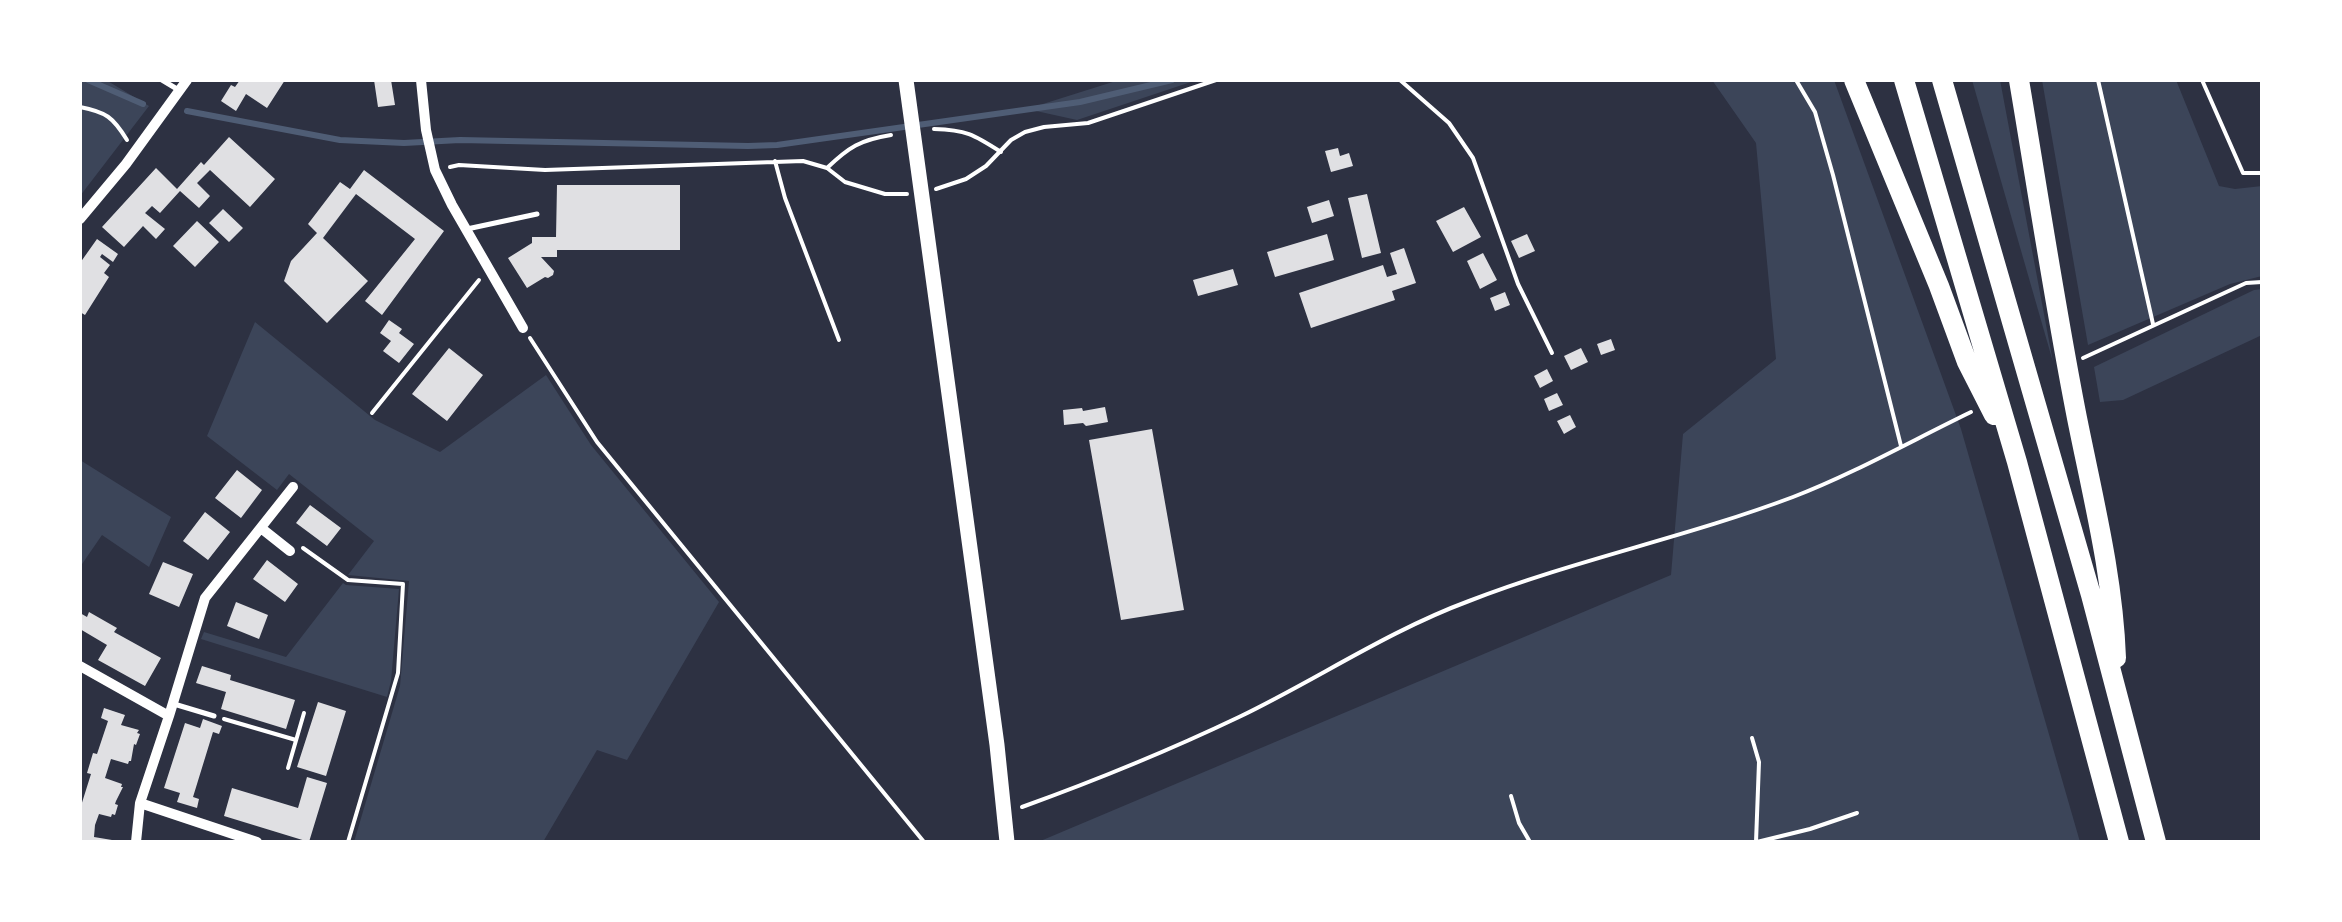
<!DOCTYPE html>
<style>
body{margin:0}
#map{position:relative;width:2342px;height:922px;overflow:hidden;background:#2d3142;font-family:"Nunito Sans",sans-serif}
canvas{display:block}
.frame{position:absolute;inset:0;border:82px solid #fff;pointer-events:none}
</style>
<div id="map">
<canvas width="2342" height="922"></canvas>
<div class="frame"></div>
</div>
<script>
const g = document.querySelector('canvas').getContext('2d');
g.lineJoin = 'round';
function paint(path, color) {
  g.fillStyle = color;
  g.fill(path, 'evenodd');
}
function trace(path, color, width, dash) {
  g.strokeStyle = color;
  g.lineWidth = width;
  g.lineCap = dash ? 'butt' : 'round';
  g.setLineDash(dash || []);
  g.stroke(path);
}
const green = new Path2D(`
 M80,80H106L149,106L80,196Z
 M1119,80H1197L1077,120L1027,109Z
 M1712,80H1834L1961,429L2080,842H1038L1671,575L1683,434L1776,359L1756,143Z
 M1972,80H2000L2053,362Z
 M2042,80H2176L2219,186L2235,189L2262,186V276L2230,284L2088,345Z
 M2262,289V335L2123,400L2100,402L2094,367L2254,290Z
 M255,322L375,420L440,452L546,375L591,445L719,602L627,760L597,750L543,842H354L400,686L409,581L348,575L374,541L289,474L277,490L207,436Z
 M80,460L171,517L149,567L102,535L80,567Z
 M343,583L346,585L399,589L391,681L387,697L201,639L204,632L286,657Z`);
const stream = new Path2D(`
 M88,80L143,104
 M187,111L340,140L404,143L460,140L748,146L777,145L1080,102L1172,80`);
const building = new Path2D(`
 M240,80H285L267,108L246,94L236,111L221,101L231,85L235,87Z
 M374,80H391L395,105L378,107Z
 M229,137L275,179L250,207L210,170L197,183L210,196L199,208L180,191L160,213L152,206L145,213L165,229L156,239L143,226L124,247L102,227L156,168L177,189L201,162L204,165Z
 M1338,148L1340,156L1349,153L1353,166L1331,172L1325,151Z
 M364,170L444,231L382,315L365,301L415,239L356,194L323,238L368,281L327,323L284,281L291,261L317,233L308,224L340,182L350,189Z
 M557,185H680V250H557V257H541L554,271L553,275L548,278L545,277L527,288L508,258L532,243V237H556Z
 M1367,194L1381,253L1362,258L1348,198Z
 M1329,200L1334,216L1312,223L1307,207Z
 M1464,207L1481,237L1453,252L1436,221Z
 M223,209L243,228L229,242L209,223Z
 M197,221L219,242L195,267L173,246Z
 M1327,234L1334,260L1275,277L1267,252Z
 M1527,234L1535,251L1519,258L1511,241Z
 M97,239L118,254L113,262L102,254L100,257L110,265L104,273L109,277L85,315L80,312V263Z
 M1404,248L1416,283L1392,291L1395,300L1311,328L1299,293L1383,265L1387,277L1397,274L1390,253Z
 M1483,253L1497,280L1480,289L1467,261Z
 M1233,269L1238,285L1198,296L1193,280Z
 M1505,292L1510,305L1495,311L1490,298Z
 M389,320L402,329L399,333L414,344L399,363L383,351L391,341L380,333Z
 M1611,339L1615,350L1601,355L1597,344Z
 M449,348L483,375L447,421L412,394Z
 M1581,348L1588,362L1571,370L1564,356Z
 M1547,369L1553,381L1540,388L1534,376Z
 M1557,393L1563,405L1549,411L1544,399Z
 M1105,407L1108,422L1086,426L1083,423L1064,425L1063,410L1082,408L1083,411Z
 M1570,415L1576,427L1564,434L1557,421Z
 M1152,429L1184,610L1121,620L1089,440Z
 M237,470L262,490L241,518L215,498Z
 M310,505L341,528L327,546L296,523Z
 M205,512L230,532L208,560L183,541Z
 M267,560L298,584L285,602L253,579Z
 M163,562L193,574L179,607L149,594Z
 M236,602L268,615L259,639L227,626Z
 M89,612L117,628L114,632L161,658L145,686L98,660L107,645L80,629V613L87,617Z
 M202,666L231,675L230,680L295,700L286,729L221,709L226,692L196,683Z
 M318,702L346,711L326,776L297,767Z
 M104,708L125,715L121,725L139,730L137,733L140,734L136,745L134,744L131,761H129L128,764L111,759L105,778L122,784L121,787H123L116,801L115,804L118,805L115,815L112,814L111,817L99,814L95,825L94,837L112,840V842H80V809L91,774L87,773L93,753L97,754L108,721L101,718Z
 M203,719L222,726L219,734L213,732L193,797L199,799L197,808L177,802L180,793L164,788L185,723L200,728Z
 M307,777L327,783L309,842L224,816L232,788L298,808Z`);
const path = new Path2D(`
 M1400,80L1449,123L1473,158L1518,284L1552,353
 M1796,80L1815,112L1833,175L1901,446
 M2098,80L2153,324
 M2202,80L2243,173H2262
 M80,107C106,112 113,117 127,140
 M934,129C966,130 973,134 1001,152
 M775,161L785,198L839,340
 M450,167L459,165L545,170L803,161L827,168L845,182L885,194H907
 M827,168C849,147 860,140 891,135
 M936,189L966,179L986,166L1011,140L1025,132L1044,127L1088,123L1216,80
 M530,338L597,442L924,842
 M2083,358L2246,283L2262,282
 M372,413L479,280
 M303,548L348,580L403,584L398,673L348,842
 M224,719L296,740
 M1752,738L1759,762L1756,842
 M288,768L304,713
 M1511,796L1519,823L1530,842
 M1022,807C1094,781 1170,750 1239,717C1316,680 1388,631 1469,601C1575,560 1687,537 1793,497C1853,474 1913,440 1971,412
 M1757,842L1810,829L1857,813`);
const service = new Path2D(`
 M162,80L177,89
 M467,229L537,214
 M174,704L214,716`);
const minor = new Path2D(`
 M421,80L426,130L435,170L452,205L523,328
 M80,219L126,164L187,80
 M261,528L290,551
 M80,666L169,716L140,803
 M169,716L205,598L293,487
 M136,842L140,803L257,842`);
const secondary = new Path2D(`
 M906,80L997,745L1007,842`);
const motorway = new Path2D(`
 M1854,80L1939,286L1967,362L1994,415
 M1904,80L2017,462L2119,842
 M1942,80L2091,595L2156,842
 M2019,80C2038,193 2055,306 2077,418C2093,498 2113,576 2116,658`);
paint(green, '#3c4559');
trace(stream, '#4f5d75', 6);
paint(building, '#e0e0e3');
trace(path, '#fff', 4);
trace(service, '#fff', 5);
trace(minor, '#fff', 10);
trace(secondary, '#fff', 15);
trace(motorway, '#fff', 20);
</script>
